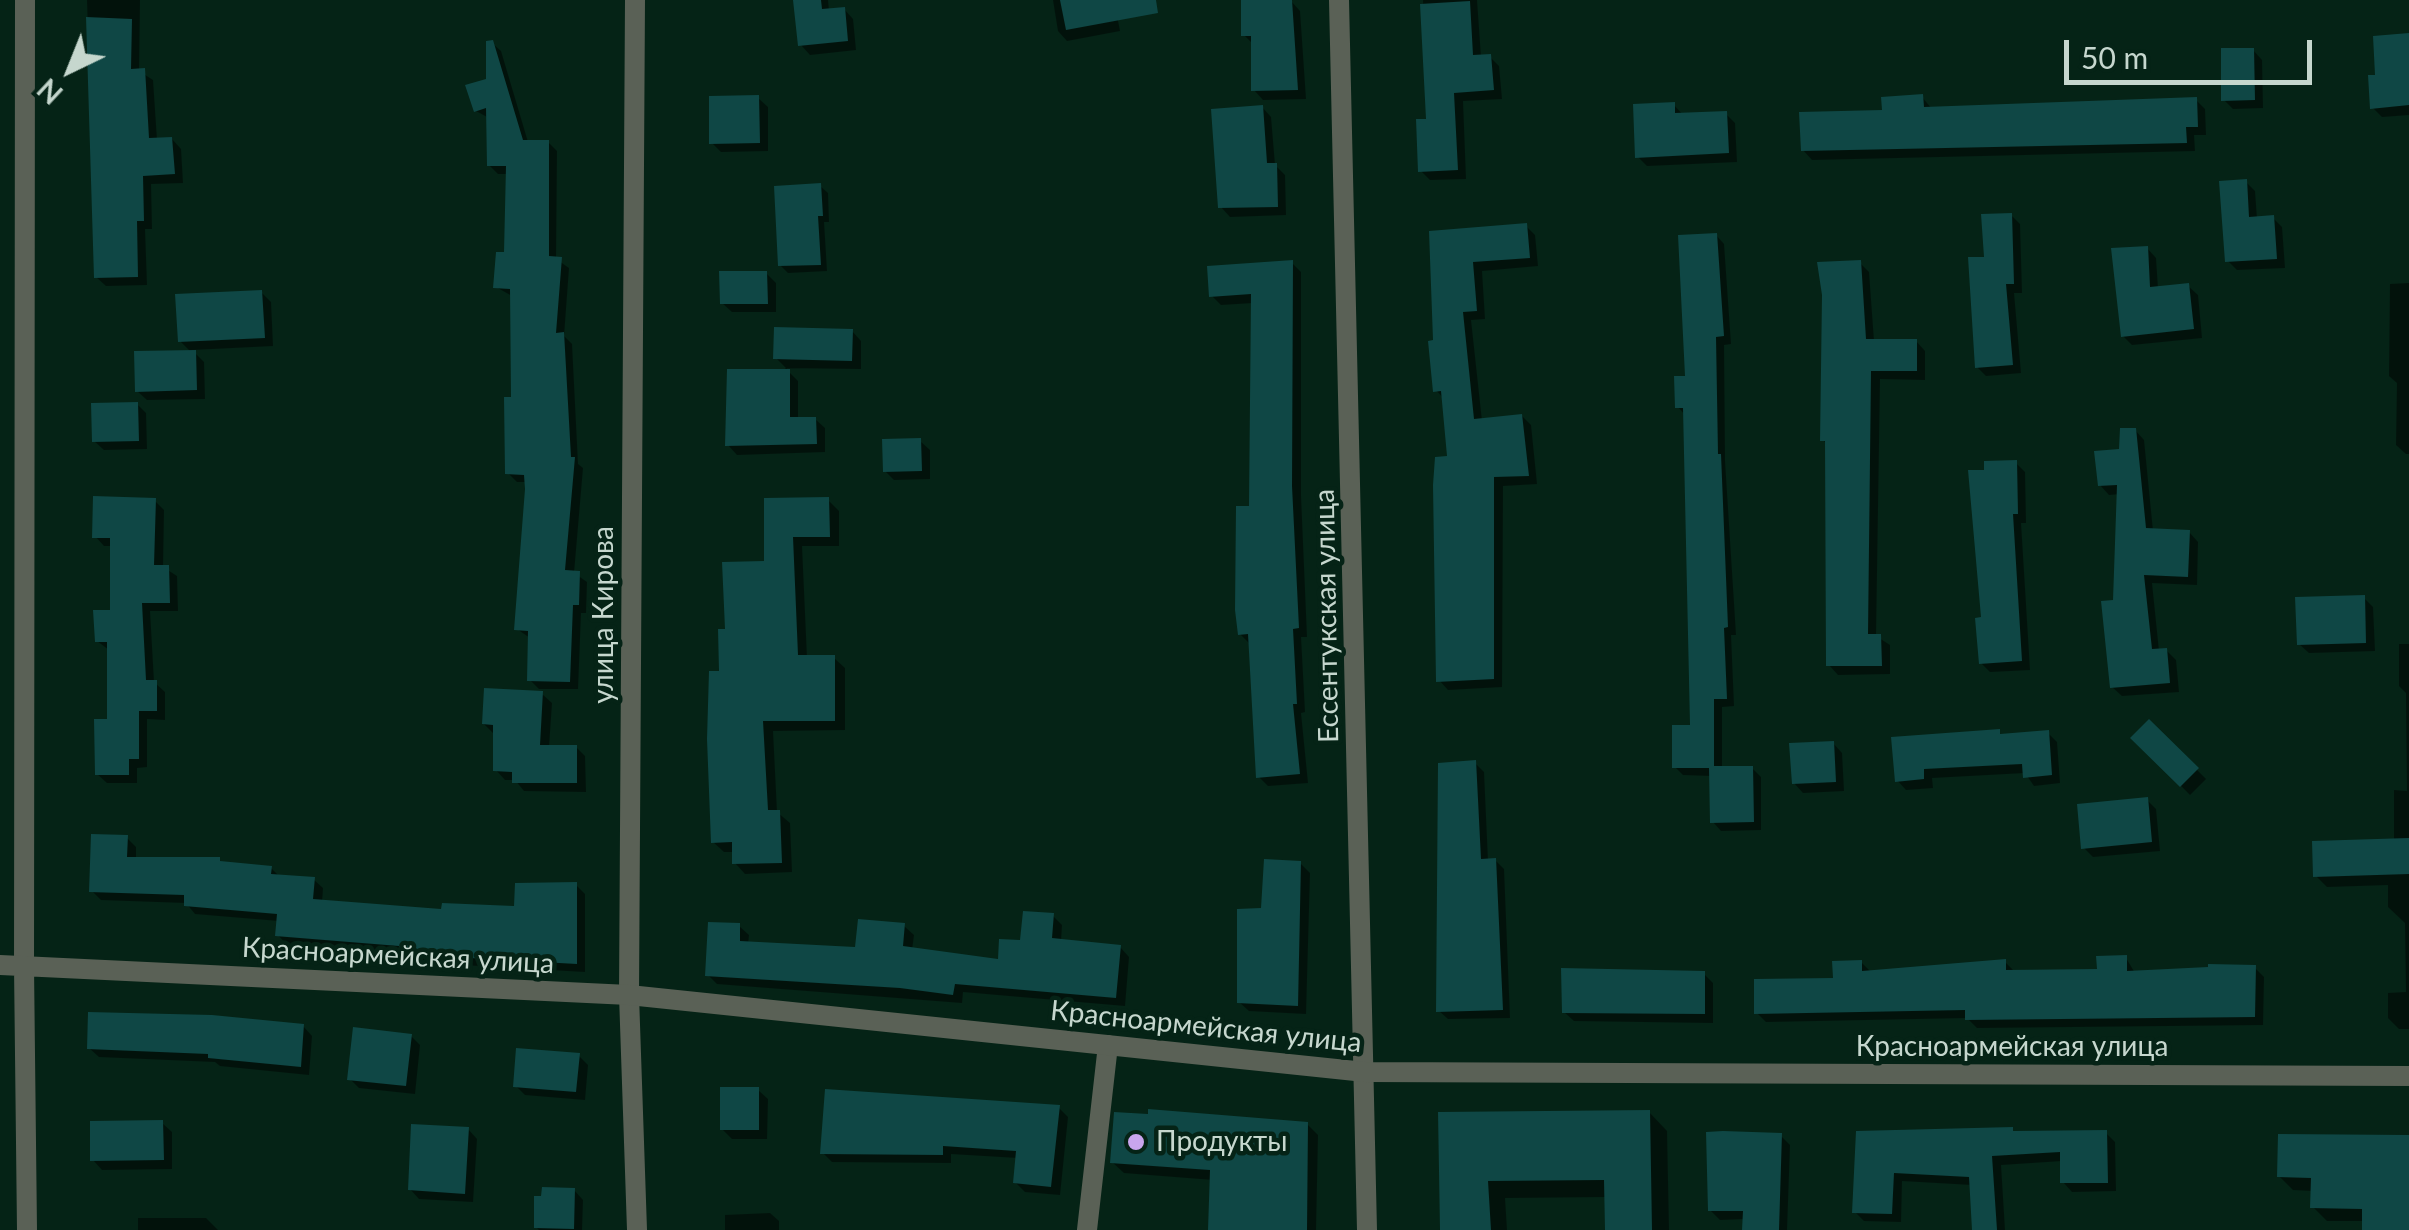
<!DOCTYPE html>
<meta charset="utf-8">
<style>
body{margin:0}
#map{position:relative;width:2409px;height:1230px;overflow:hidden;background:#052316;font-family:Lato,sans-serif}
canvas{display:block}
.north{position:absolute;left:20px;top:20px;width:100px;height:100px;-webkit-text-stroke:8px #052316;paint-order:stroke;rotate:223deg;font-size:28px;font-weight:700;line-height:40px;text-align:center;color:#c6d7ce}
.north::after{content:'';display:block;margin:auto;width:35px;height:45px;background:#c6d7ce;clip-path:polygon(50% 0,100% 100%,50% 72%,0 100%)}
.scale{position:absolute;left:2064px;top:40px;width:248px;height:45px;box-sizing:border-box;border:5px solid #c6d7ce;border-top:0;padding-left:12px;font-size:30px;line-height:35px;white-space:nowrap;color:#c6d7ce;-webkit-text-stroke:8px #052316;paint-order:stroke}
</style>
<div id="map">
<canvas width="2409" height="1230"></canvas>
<div class="north">N</div>
<div class="scale">50 m</div>
</div>
<script>
const g = document.querySelector('canvas').getContext('2d');
g.lineJoin = 'round';
function paint(path, color) {
  g.fillStyle = color;
  g.fill(path, 'evenodd');
}
function trace(path, color, width, dash) {
  g.strokeStyle = color;
  g.lineWidth = width;
  g.lineCap = dash ? 'butt' : 'round';
  g.setLineDash(dash || []);
  g.stroke(path);
}
function drawText(font, color, halo, rows, align = 'center') {
  g.font = font + ' Lato,sans-serif';
  g.lineWidth = 9;
  g.setLineDash([]);
  g.textBaseline = 'middle';
  g.strokeStyle = halo;
  g.fillStyle = color;
  for (const [text, x, y, turn = 0] of rows) {
    g.save();
    g.translate(x, y);
    g.rotate((+turn || 0) * Math.PI / 180);
    g.textAlign = isNaN(turn) ? turn : align;
    if (halo) g.strokeText(text, 0, 0);
    g.fillText(text, 0, 0);
    g.restore();
  }
}
const shadow = new Path2D(`
 M87,0H140L139,71L153,80L157,140L172,139L181,149L183,183L151,184L152,229H145L147,285L106,286L96,277Z
 M796,0H828L829,11L844,9L853,19L856,50L810,55L801,45Z
 M1053,0H1114L1120,31L1067,41L1058,31Z
 M1423,0H1477L1481,57H1490L1499,66L1502,99L1463,101L1466,179L1430,180L1421,171L1428,121Z
 M1291,1L1300,11L1306,99L1263,100L1254,90L1253,44L1244,35Z
 M2409,36V115L2382,117L2372,107Z
 M492,43L501,51L528,142H548L557,151L556,259L569,268L564,336L572,344L578,464L583,468L574,573L587,582L586,613H581L578,689H539L530,680V638L517,629L527,482H517L508,473L513,400L512,296L496,287L506,255L508,174H498L489,165V118L476,111L488,81Z
 M2253,50L2262,60L2263,108L2233,109L2224,100Z
 M1922,97L1932,109L2196,100L2205,109L2206,135H2194L2195,151L1812,160L1803,150Z
 M758,98L768,107V151L721,152L712,143Z
 M1674,105L1684,116L1726,114L1735,123L1737,162L1647,166L1638,157Z
 M1262,107L1271,117L1275,165L1285,175L1286,215L1230,217L1221,207Z
 M2246,182L2255,191L2257,219L2273,218L2282,227L2285,268L2237,270L2228,261Z
 M820,186L828,193L829,222H824L827,271L788,273L780,265Z
 M2011,215L2020,224L2022,293H2014L2021,373L1986,376L1977,367L1986,260Z
 M1526,226L1535,235L1538,266L1482,271L1485,319L1471,320L1482,421L1522,416L1531,425L1537,484L1503,486L1502,687L1448,690L1439,680L1450,459L1444,399L1436,390L1431,233Z
 M1716,235L1724,244L1731,344L1724,345L1725,461L1736,635H1731L1734,706L1722,707V769L1752,768L1761,777V830L1721,831L1713,822L1712,776L1683,775L1675,767L1693,728L1685,415L1678,407Z
 M2147,248L2156,258L2158,289L2188,286L2198,295L2202,338L2132,345L2123,336Z
 M1292,263L1301,272V496L1307,637H1301L1305,712L1301,713L1308,783L1268,786L1259,777L1249,643L1240,634L1252,508L1253,303L1221,305L1212,296Z
 M1860,263L1869,272L1874,341H1916L1925,351V380L1880,379L1876,636L1890,645V674L1838,675L1829,665L1828,445L1823,440Z
 M766,273L776,283V312H732L722,303Z
 M2409,283V454H2406L2396,445L2397,383L2389,376L2390,284Z
 M261,292L271,302L273,346L192,350L204,362L205,399L147,400L137,391L192,353L180,341Z
 M852,331L861,341V369L785,368L798,381V420L815,419L825,428V452L737,455L728,445L789,371L776,358Z
 M137,404L146,413L147,449L104,450L94,441Z
 M2135,430L2144,440L2153,531L2189,532L2198,542L2197,585L2152,583L2159,651L2166,650L2176,660L2179,692L2122,696L2112,687L2120,494L2109,495L2100,485Z
 M920,441L930,450V479L894,480L885,471Z
 M2016,463L2025,472L2026,523H2021L2030,670L1990,672L1981,663L1987,473Z
 M154,500L164,510L163,567L177,576L178,611H150L154,682L165,692V720L147,719V767L137,768V783H107L97,774L109,722V650L97,641L112,612V546H104L95,536Z
 M828,500L839,511V546H802L807,658H834L845,668V730L773,731L777,812L790,823L792,872L745,874L735,863L734,852H724L713,842L728,631L766,563Z
 M2364,598L2373,607L2375,651L2309,653L2299,644Z
 M2399,644H2409V1029H2399L2388,1018V993L2406,992L2405,923L2388,907V885L2327,887L2316,876L2394,841V790L2407,791L2406,693L2399,686Z
 M542,694L552,703L549,747H576L585,756L586,792L524,791L515,780H505L496,770L493,733L484,724Z
 M2149,722L2206,779L2190,795L2134,738Z
 M2048,733L2057,742L2060,783L2034,786L2025,773L1932,778L1933,788L1906,790L1897,780L1894,739Z
 M1833,743L1842,753L1844,791L1803,793L1794,783Z
 M1475,763L1484,772L1488,861L1495,860L1504,869L1510,1018L1448,1019L1439,1011Z
 M2147,800L2156,809L2160,851L2093,857L2084,848Z
 M127,838L136,847V859L219,860L224,864L271,868L280,877L313,879L323,888L322,903L444,911L517,909L576,885L585,894V972L410,962L402,953L287,945L278,935L279,921L195,914L186,903L101,900L92,891Z
 M1300,863L1310,873L1306,1014L1249,1011L1239,1002L1263,910Z
 M1053,916L1062,925L1061,941L1120,947L1129,957L1125,1006L963,992L962,1003L717,984L708,975L739,926L749,935L748,944L857,949L904,926L914,935L912,950L1000,961Z
 M2126,958L2135,973L2255,968L2264,977L2263,1025L1977,1028L1967,1018L1766,1022L1757,1013L1836,980L1861,962L1871,972L2005,962L2013,970L2099,972Z
 M1704,974L1713,983V1023L1574,1021L1564,1012Z
 M303,1026L312,1036L309,1075L220,1066L215,1062L99,1057L89,1048Z
 M411,1036L420,1045L415,1094L359,1088L350,1079Z
 M579,1056L588,1065L585,1100L525,1095L516,1086Z
 M758,1090L768,1099L767,1139H732L722,1129Z
 M1059,1108L1068,1117L1060,1195L1025,1192L1015,1182L1018,1158L951,1154V1163L832,1162L823,1153Z
 M1649,1112L1667,1131L1669,1230H1607V1197L1505,1198L1507,1230H1445L1440,1115Z
 M162,1123L172,1132V1169L102,1170L93,1160Z
 M1307,1124L1318,1135L1316,1230H1211L1213,1180L1124,1173L1112,1162Z
 M468,1129L477,1139L473,1202L419,1199L410,1189Z
 M2012,1130L2015,1133H2106L2115,1142L2116,1191L2072,1192L2063,1182L2062,1161L2001,1165L2005,1230H1975L1972,1185L1902,1181L1901,1222L1864,1221L1855,1212L1858,1133Z
 M1781,1136L1790,1145L1787,1230H1745V1219L1720,1220L1710,1210Z
 M2409,1137V1230H2365V1221H2327L2313,1207V1191L2293,1190L2279,1176Z
 M574,1190L583,1200L582,1230H539L536,1227Z
 M770,1213L779,1221V1230H725V1215Z
 M138,1218H206L218,1230H138Z`);
const building = new Path2D(`
 M793,0H821L822,9L845,7L848,41L798,46Z
 M1060,0H1156L1158,13L1066,30Z
 M1241,0H1292L1298,90L1251,91V36H1241Z
 M1470,1L1473,55L1491,54L1494,90L1454,93L1458,170L1418,172L1416,119H1426L1420,4Z
 M86,17L132,19L131,69L145,68L149,138L172,137L175,174L143,176L144,221H137L138,277L94,278Z
 M2409,33V105L2370,109L2368,75H2375L2373,36Z
 M493,40L523,140H549V256L562,257L556,333L564,332L571,457H575L565,570L580,571L579,605H573L570,682L527,681L528,631L514,630L525,489L524,475L505,474L504,397H511L510,289L493,288L496,252H504L506,166H487L486,108L474,112L465,85L486,79V41Z
 M2221,48H2254L2255,100L2221,101Z
 M1923,94L1924,107L2197,97L2198,127H2186L2187,143L1801,151L1799,112L1882,110L1881,97Z
 M759,95L760,143L709,144V96Z
 M1675,102V113L1727,111L1729,153L1635,158L1633,104Z
 M1263,105L1267,163H1277L1278,207L1218,208L1211,109Z
 M2247,179L2249,217L2274,215L2277,259L2225,262L2219,181Z
 M821,183L823,216H818L821,265L778,266L774,186Z
 M2012,213L2014,284H2006L2013,365L1975,368L1968,257H1984L1981,214Z
 M1527,223L1530,258L1473,262L1477,311L1463,312L1474,419L1522,414L1529,476L1494,477V679L1436,682L1433,485L1435,457L1447,456L1441,391L1433,392L1428,341L1433,340L1429,231Z
 M1717,233L1724,336L1716,337L1718,454H1721L1728,627L1724,628L1727,699H1714V766H1753L1754,822L1710,823L1709,768H1672V725H1690L1683,408H1675L1674,376H1685L1678,235Z
 M2148,246L2150,287L2189,283L2194,329L2121,337L2111,248Z
 M1293,260L1292,486L1299,628L1293,629L1297,704H1293L1300,774L1256,778L1248,634L1238,635L1235,610L1236,506H1249L1251,294L1209,297L1207,266Z
 M1861,260L1866,339H1917V371H1871L1868,634H1881L1882,666H1826L1825,441H1820L1822,295L1817,262Z
 M719,271H767L768,304H720Z
 M262,290L265,338L178,342L175,294Z
 M774,327L853,329L852,361L773,359Z
 M196,350L197,390L135,392L134,351Z
 M727,369H790V417H816L817,444L725,446Z
 M138,402L139,441L92,442L91,403Z
 M2120,428H2136L2146,528L2190,530L2188,577L2144,575L2152,649L2167,648L2170,683L2110,688L2101,601L2113,600L2117,485L2098,486L2094,451L2119,449Z
 M921,438L922,471L883,472L882,439Z
 M2017,460L2018,514H2013L2022,661L1979,664L1975,618L1981,617L1968,470H1984V461Z
 M93,496L156,498L154,565H169L170,603H142L146,680H157V711H139V759H129V775H95L94,719H107V642H95L93,610H110V538H92Z
 M829,497L830,537H793L798,655H835V721H763L768,810H780L782,863L732,864V842L711,843L707,739L709,671H719L718,629H725L722,562L764,561V498Z
 M2365,595L2366,643L2297,645L2295,597Z
 M484,688L543,691L540,745H577V783H512V772L493,771V725L482,724Z
 M2149,719L2199,768L2180,787L2130,738Z
 M2000,729V734L2049,730L2052,775L2023,778L2022,764L1924,769V779L1895,782L1891,737Z
 M1834,741L1836,782L1792,784L1789,743Z
 M1476,760L1481,859L1496,858L1503,1010L1436,1012L1438,763Z
 M2148,797L2152,842L2081,849L2077,804Z
 M91,834L128,835L127,857H220V861L272,866L271,874L315,877L313,899L441,909L442,903L514,906L515,883L577,882V964L399,954V946L275,936L277,914L184,906V895L89,892Z
 M2409,838V874L2313,877L2312,841Z
 M1264,859L1301,861L1298,1006L1237,1003V909L1261,908Z
 M1023,911L1054,913L1052,938L1121,945L1116,998L955,984L953,995L900,988L705,976L708,922L740,923V941L855,947L858,919L905,923L903,946L998,959L999,939L1020,940Z
 M2127,955V971L2208,967V964L2256,965L2255,1017L1965,1020V1010L1754,1014V979L1833,978L1832,961L1862,960V971L2006,959V970L2097,969L2096,956Z
 M1561,968L1705,971V1014L1562,1013Z
 M88,1012L212,1015L304,1024L301,1067L208,1058V1054L87,1049Z
 M353,1027L412,1034L406,1086L347,1080Z
 M516,1048L580,1053L576,1092L513,1087Z
 M720,1087H759V1130H720Z
 M825,1089L1060,1105L1051,1187L1013,1183L1016,1151L943,1146V1155L820,1154Z
 M1148,1109L1308,1122L1307,1230H1208L1210,1170L1110,1163L1114,1112L1148,1114Z
 M1650,1110L1652,1230H1605L1604,1180L1488,1181L1491,1230H1440L1438,1112Z
 M163,1120L164,1160L90,1161V1121Z
 M411,1124L469,1127L465,1194L408,1190Z
 M2013,1127V1131L2107,1130L2108,1183H2060V1152L1992,1156L1997,1230H1972L1969,1177L1894,1173L1892,1214L1852,1213L1856,1131Z
 M1723,1131L1782,1133L1779,1230H1742L1743,1211H1708L1706,1132Z
 M2278,1134L2409,1135V1230H2362V1209L2310,1208L2311,1178L2277,1177Z
 M542,1187L575,1188L574,1229L534,1228V1196H541Z`);
const minor = new Path2D(`
 M635,0L629,995L637,1230
 M1339,0L1367,1230
 M24,966L25,0
 M1087,1230L1108,1045`);
const tertiary = new Path2D(`
 M0,965L629,995L1365,1072L2409,1076
 M24,966L27,1230`);
const markers = [
 [1136,1142,10,"#c9a5ee"]
];
const streetNames = [
 ["улица Кирова",604,615,-90],
 ["Ессентукская улица",1327,616,-91],
 ["Красноармейская улица",398,956,3],
 ["Красноармейская улица",1206,1027,6],
 ["Красноармейская улица",2012,1047]
];
const poiNames = [
 ["Продукты",1156,1142]
];
paint(shadow, '#0007');
paint(building, '#0f4745');
trace(minor, '#5a6156', 20);
trace(tertiary, '#5a6156', 20);
for (const [x, y, r, color] of markers) {
  const dot = new Path2D();
  dot.arc(x, y, r, 0, 2 * Math.PI);
  g.fillStyle = color;
  g.fill(dot);
  trace(dot, '#052316', 4);
}
drawText('28px', '#c6d7ce', '#052316', streetNames);
drawText('28px', '#c6d7ce', '#052316', poiNames, 'left');
</script>
